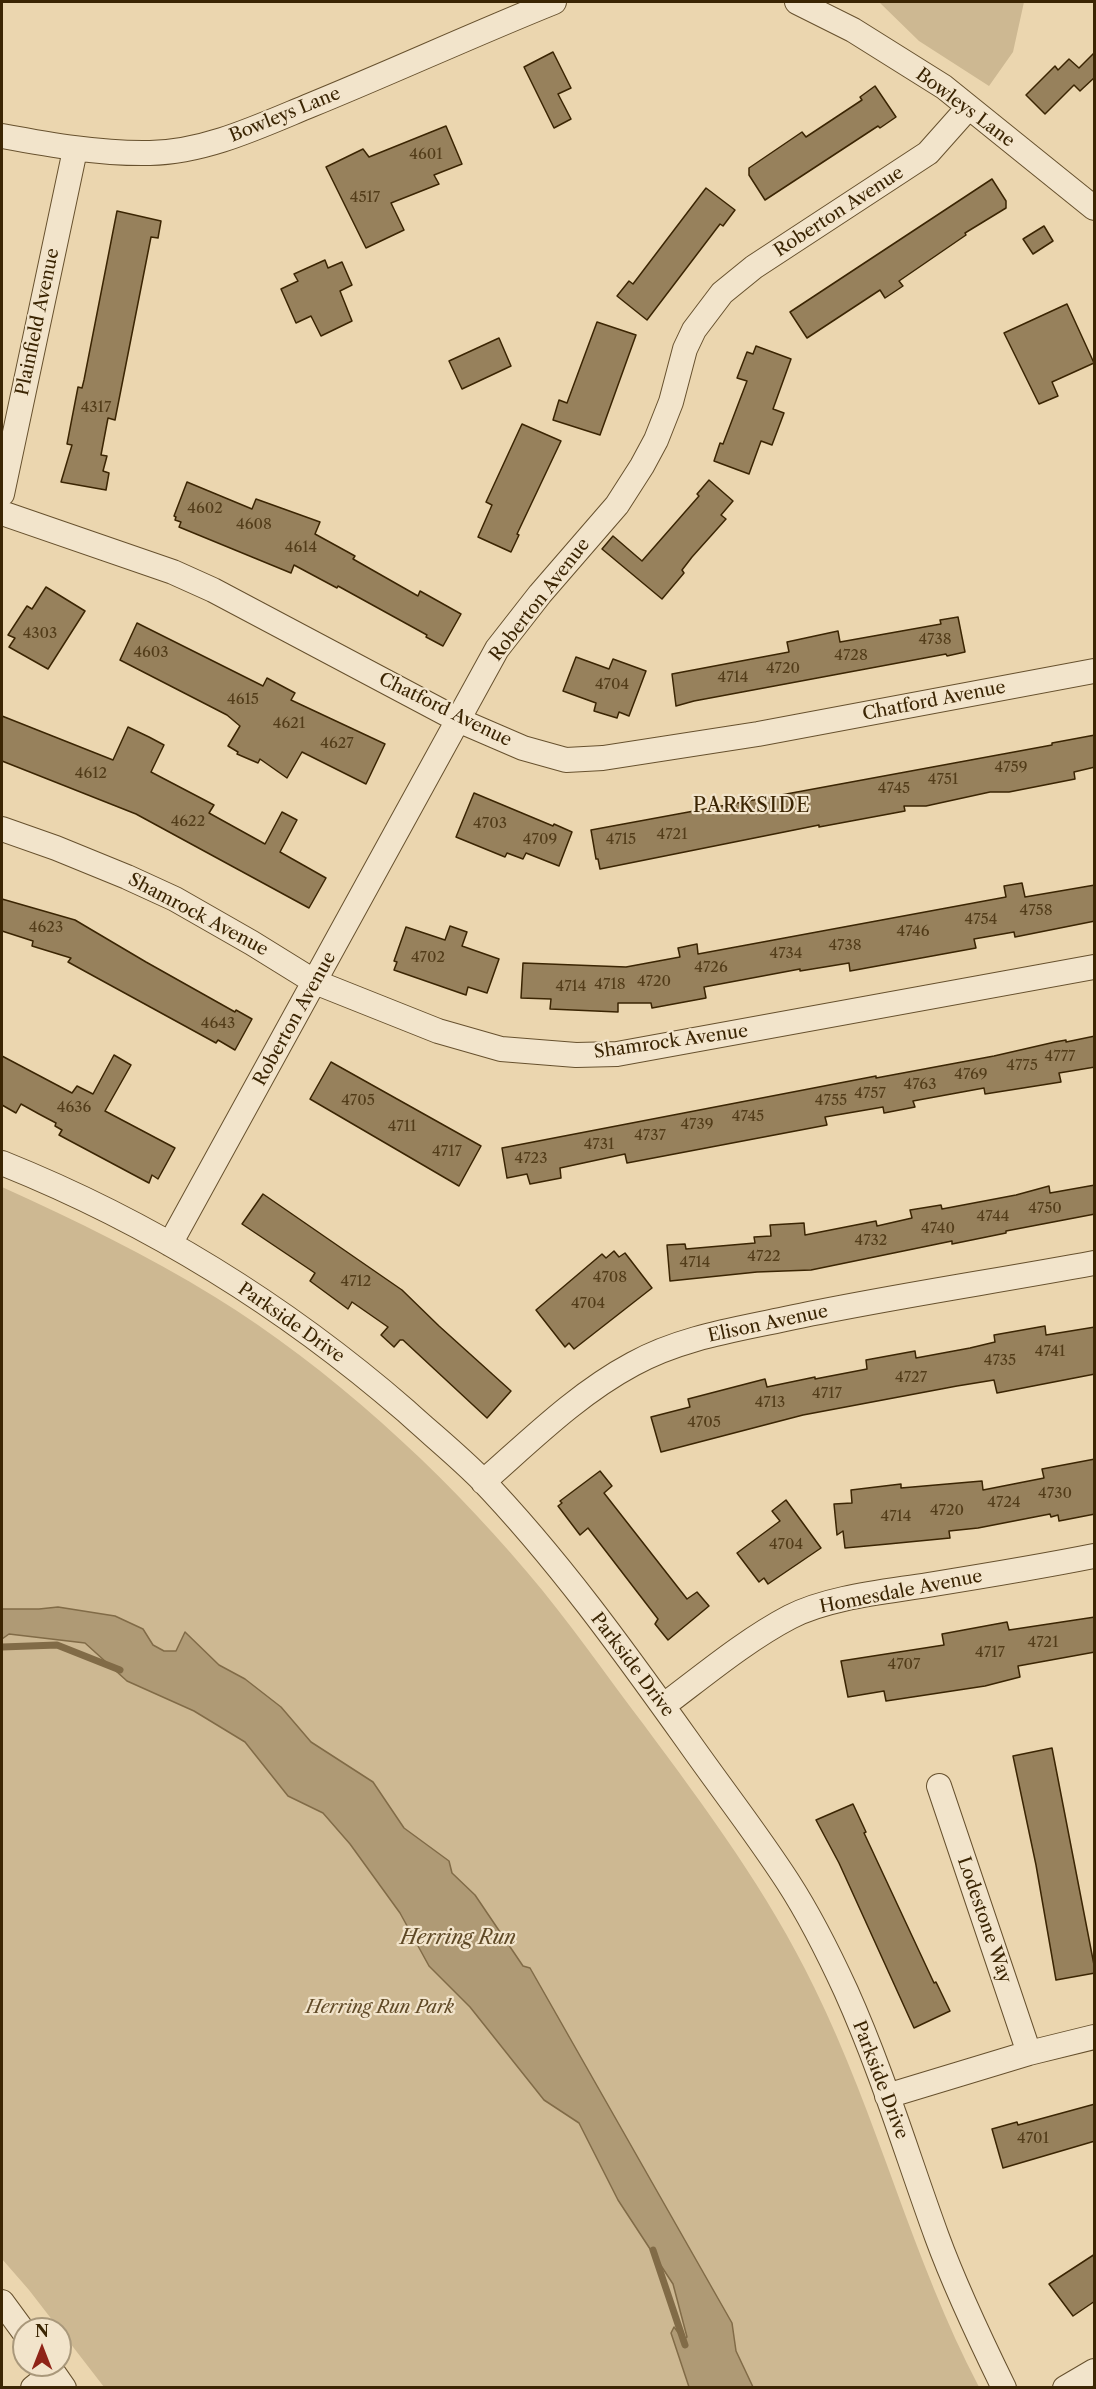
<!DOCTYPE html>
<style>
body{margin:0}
#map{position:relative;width:1096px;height:2389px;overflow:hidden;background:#ebd6af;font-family:"Libre Caslon Text",serif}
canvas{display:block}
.frame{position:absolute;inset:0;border:3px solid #3b2503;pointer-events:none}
.north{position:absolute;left:12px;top:2317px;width:60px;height:60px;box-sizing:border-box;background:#f2e4cb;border:2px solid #a9987b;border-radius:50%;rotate:0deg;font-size:16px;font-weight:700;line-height:24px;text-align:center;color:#3b2503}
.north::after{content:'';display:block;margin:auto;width:21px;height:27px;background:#8f2418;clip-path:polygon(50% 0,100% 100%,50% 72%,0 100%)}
</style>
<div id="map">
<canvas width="1096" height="2389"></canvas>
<div class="frame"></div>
<div class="north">N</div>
</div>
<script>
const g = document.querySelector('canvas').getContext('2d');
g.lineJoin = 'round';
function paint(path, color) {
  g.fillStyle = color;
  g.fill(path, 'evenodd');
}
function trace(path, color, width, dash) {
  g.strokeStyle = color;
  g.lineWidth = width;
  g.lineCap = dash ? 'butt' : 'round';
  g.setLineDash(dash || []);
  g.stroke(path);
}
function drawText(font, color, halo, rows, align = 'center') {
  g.font = font + ' "Libre Caslon Text",serif';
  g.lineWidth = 4.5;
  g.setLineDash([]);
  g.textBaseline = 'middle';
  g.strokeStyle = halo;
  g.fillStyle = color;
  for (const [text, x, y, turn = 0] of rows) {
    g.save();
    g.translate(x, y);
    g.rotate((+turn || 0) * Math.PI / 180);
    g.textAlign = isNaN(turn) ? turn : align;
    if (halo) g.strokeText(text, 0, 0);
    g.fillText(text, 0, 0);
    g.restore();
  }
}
const green = new Path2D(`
 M879,2H1024L1013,52L989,86L919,41Z
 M2,1187C75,1220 147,1255 215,1297C329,1367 441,1470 527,1572C569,1621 605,1674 644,1725C707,1810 768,1892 814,1987C878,2117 912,2259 979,2387H104L29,2290L2,2259Z`);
const water = new Path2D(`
 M58,1607L115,1616L143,1629L153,1645L164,1651H176L185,1632L219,1665L245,1679L281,1707L311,1742L373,1782L404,1828L449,1861L452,1873L475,1895L523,1966L530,1968L732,2323L736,2351L753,2387H689L671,2333L674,2327L683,2339L687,2337L673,2284L618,2200L579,2123L544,2100L470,2007L429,1966L400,1913L350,1844L323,1813L288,1796L245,1742L194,1711L127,1681L85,1643L9,1634L2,1639V1609H39Z`);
const stream = new Path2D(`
 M2,1647L57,1645L120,1670
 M653,2250L685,2345`);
const building = new Path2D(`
 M553,52L571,88L558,94L571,119L554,128L524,67Z
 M1095,52V77L1080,91L1074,85L1045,114L1026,95L1055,66L1058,70L1069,59L1079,68Z
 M875,86L896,117L880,128L878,126L765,200L749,175V168L802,132L806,137L862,100L860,97Z
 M446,126L462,164L434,175L439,184L391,203L404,230L366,248L326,167L363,149L369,157Z
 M992,179L1006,201V208L965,233L966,235L899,281L903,286L885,298L880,290L807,338L790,312Z
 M706,188L735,210L723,226L720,224L647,320L617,296L629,281L633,284Z
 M117,211L161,221L158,238L151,237L115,420L108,418L101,455L107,456L103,471L109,473L106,490L61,482L72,445L67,444L78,387L82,388L84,380Z
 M1044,226L1053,241L1033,254L1023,239Z
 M325,260L328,268L342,262L352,285L340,291L352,321L321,336L311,316L296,323L281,289L298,281L294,274Z
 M1067,304L1094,363L1052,382L1058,396L1039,404L1004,333Z
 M597,322L636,335L600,435L553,420L559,400L567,403Z
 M499,338L511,366L462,389L449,361Z
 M756,346L791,359L773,409L784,413L772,445L761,441L749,474L714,461L720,443L723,444L747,381L737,378L747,352L753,354Z
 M522,424L561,441L517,534L519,535L511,552L478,537L492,505L486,502Z
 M709,480L733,501L721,515L726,519L692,557L682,570L684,573L662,599L602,549L613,536L642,561L699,496L697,494Z
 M187,482L252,509L256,499L320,522L315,534L355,556L353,559L418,596L420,591L461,614L443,646L426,637L427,635L338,586L337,588L294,565L291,573L179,527L181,522L175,520L176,517L174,516Z
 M46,587L85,611L48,669L9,647L15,638L8,635L27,606L32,609Z
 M958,617L965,652L947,656L946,654L694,701L676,706L672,674L789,652L787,642L838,631L840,642L941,624L940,620Z
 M137,623L263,686L267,678L295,693L291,700L385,744L366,784L302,752L287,778L260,759L258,763L237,754L238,752L228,746L240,726L227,715L120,660Z
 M576,657L609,669L613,659L646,671L629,716L619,712L617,718L594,711L596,703L563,691Z
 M2,716L113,760L128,727L149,737L164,745L151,772L214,805L209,813L265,844L282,812L297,820L280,852L326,878L309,908L136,814L2,761Z
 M1095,735V767L1074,772L1075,779L1009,792H990L926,806H904L905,811L819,827V825L600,869L598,859H596L591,830L1052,745V743Z
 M474,793L553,826L554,824L572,832L559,866L526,853L523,859L507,853L505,857L456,837Z
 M1022,883L1025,897L1095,885V921L1015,937L1014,932L974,939L976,948L850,971L849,963L800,971V969L704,987L706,998L652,1008L651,1003H618V1012L550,1009L551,999L521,998L523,963L626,967L680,957L678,948L697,944L698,954L1006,897L1004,886Z
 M2,899L75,920L146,962L235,1012L236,1010L252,1019L235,1050L218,1040L216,1043L68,962L71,958L32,946L33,941L2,931Z
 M450,926L467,932L462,946L499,959L487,993L468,987L466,995L394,970L397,962L394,961L406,927L445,940Z
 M1095,1036V1067L1059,1073L1061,1082L985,1094L984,1088L913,1101L915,1107L884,1113L883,1107L825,1117L827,1125L627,1163L625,1154L560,1168L561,1178L530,1184L527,1174L507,1178L502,1148L876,1076V1078L994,1056L1055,1042L1066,1040V1042Z
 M114,1055L131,1065L105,1111L175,1148L158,1179L152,1175L149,1183L59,1135L62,1130L55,1126L56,1123L39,1114L21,1104L16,1113L2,1105V1056L72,1093L77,1086L93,1094Z
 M331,1062L481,1146L459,1186L310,1099Z
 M1095,1185V1214L1006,1231V1233L952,1244V1241L811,1270L757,1272L670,1281L667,1245L685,1244L686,1249L755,1243L754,1237L771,1236L770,1225L804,1223L805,1235L876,1221L877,1226L912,1218L910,1210L941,1205L942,1209L1016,1195L1049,1186L1050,1193Z
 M263,1194L402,1290L439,1326L511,1391L487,1418L403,1340H400L394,1347L381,1335L388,1327L352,1302L348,1309L310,1281L315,1273L242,1224Z
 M614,1251L619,1257L625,1253L652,1288L574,1349L569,1343L565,1347L536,1310L602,1254L606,1258Z
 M1045,1326L1046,1335L1095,1327V1374L997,1393L994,1380L957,1386L803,1415L661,1452L651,1417L690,1407L688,1399L765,1379L767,1387L815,1377V1379L867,1369L866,1360L915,1351L916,1358L970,1348L995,1342L994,1335Z
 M1095,1459V1514L1059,1521L1058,1515L1051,1517L1050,1514L978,1528L949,1531L950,1538L888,1544L845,1548L843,1531L837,1535L834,1504L852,1503L851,1490L901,1484V1488L982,1481L983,1490L1044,1478L1042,1469Z
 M600,1471L612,1486L604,1493L687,1599L697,1592L709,1606L668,1640L655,1624L658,1619L588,1528L580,1535L558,1506L562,1503L560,1501Z
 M786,1500L821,1548L768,1584L764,1578L759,1582L737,1553L780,1521L772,1511Z
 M1095,1617V1652L1018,1666L1020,1677L985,1686L886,1701L884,1691L848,1697L841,1661L944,1645L942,1634L1007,1622L1009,1630Z
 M1052,1748L1095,1970V1973L1056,1980L1036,1865L1013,1756Z
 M853,1804L866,1832L864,1833L934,1983L936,1982L950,2011L914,2028L839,1863L816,1820Z
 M1095,2104V2141L1003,2168L992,2129L1017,2122L1018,2125Z
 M1095,2254V2301L1073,2316L1049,2284Z`);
const minor = new Path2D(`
 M797,2L853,30L944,87L1094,208
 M2,136C51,145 100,154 150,153C206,152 260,126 311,105C392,72 472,35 554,2
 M2,494L75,150
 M2,513L173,572L213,590L458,720L523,748L566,760L603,758L758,734L1094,671
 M2,829L56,848L127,877L175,899L252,943L315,982L438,1031L501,1049L576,1055L617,1054L1094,967
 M2,1163C149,1222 286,1307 406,1411C430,1433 456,1454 479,1477C557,1558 623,1650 688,1741C721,1788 757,1834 788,1882C810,1916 829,1954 846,1991C882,2071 907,2155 937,2237C956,2289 980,2339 1004,2388
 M170,1244L497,649L540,594L617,505L642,466L656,440L671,402L685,349L694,330L722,293L754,267L928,153L968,108
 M483,1482C531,1440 577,1394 633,1364C680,1338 734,1330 785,1319C888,1297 992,1282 1094,1263
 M663,1706C703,1676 746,1640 790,1617C829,1597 885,1592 928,1585C984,1576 1039,1567 1094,1556
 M939,1786L1029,2053
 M887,2096L1029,2053L1094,2037
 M2,2302L24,2332
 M48,2365L64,2388
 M33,2388L53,2372
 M1065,2388L1094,2371`);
const numberNames = [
 ["4601",426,155],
 ["4517",365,198],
 ["4317",96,408],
 ["4602",205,509],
 ["4608",254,525],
 ["4614",301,548],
 ["4303",40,634],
 ["4738",935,640],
 ["4603",151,653],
 ["4728",851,656],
 ["4720",783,669],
 ["4714",733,678],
 ["4704",612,685],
 ["4615",243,700],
 ["4621",289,724],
 ["4627",337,744],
 ["4759",1011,768],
 ["4612",91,774],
 ["4751",943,780],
 ["4745",894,789],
 ["4622",188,822],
 ["4703",490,824],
 ["4721",672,835],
 ["4709",540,840],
 ["4715",621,840],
 ["4758",1036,911],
 ["4754",981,920],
 ["4623",46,928],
 ["4746",913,932],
 ["4738",845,946],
 ["4734",786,954],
 ["4702",428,958],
 ["4726",711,968],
 ["4720",654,982],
 ["4718",610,985],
 ["4714",571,987],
 ["4643",218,1024],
 ["4777",1060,1057],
 ["4775",1022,1066],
 ["4769",971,1075],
 ["4763",920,1085],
 ["4757",870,1094],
 ["4705",358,1101],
 ["4755",831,1101],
 ["4636",74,1108],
 ["4745",748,1117],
 ["4739",697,1125],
 ["4711",402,1127],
 ["4737",650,1136],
 ["4731",599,1145],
 ["4717",447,1152],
 ["4723",531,1159],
 ["4750",1045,1209],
 ["4744",993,1217],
 ["4740",938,1229],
 ["4732",871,1241],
 ["4722",764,1257],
 ["4714",695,1263],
 ["4708",610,1278],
 ["4712",356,1282],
 ["4704",588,1304],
 ["4741",1050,1352],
 ["4735",1000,1361],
 ["4727",911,1378],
 ["4717",827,1394],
 ["4713",770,1403],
 ["4705",704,1423],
 ["4730",1055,1494],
 ["4724",1004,1503],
 ["4720",947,1511],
 ["4714",896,1517],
 ["4704",786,1545],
 ["4721",1043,1643],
 ["4717",990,1653],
 ["4707",904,1665],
 ["4701",1033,2139]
];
const streetNames = [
 ["Bowleys Lane",965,108,37],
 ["Bowleys Lane",285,115,-22],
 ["Roberton Avenue",839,212,-33],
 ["Plainfield Avenue",38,322,-78],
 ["Roberton Avenue",540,600,-52],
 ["Chatford Avenue",934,701,-11],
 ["Chatford Avenue",445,710,26],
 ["Shamrock Avenue",198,915,28],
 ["Roberton Avenue",295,1019,-61],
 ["Shamrock Avenue",671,1042,-8],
 ["Parkside Drive",291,1323,35],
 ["Elison Avenue",768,1324,-12],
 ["Homesdale Avenue",901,1592,-11],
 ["Parkside Drive",632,1665,53],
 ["Lodestone Way",984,1920,71],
 ["Parkside Drive",880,2080,69]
];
const parkNames = [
 ["Herring Run Park",380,2008]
];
const neighbourhoodNames = [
 ["PARKSIDE",752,806]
];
const waterNames = [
 ["Herring Run",458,1938]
];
paint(green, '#cdb892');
paint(water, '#af9a75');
trace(water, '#816b47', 1.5);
trace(stream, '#816b47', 7);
paint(building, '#97815c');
trace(building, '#3b2503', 1.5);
trace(minor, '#67512e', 26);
trace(minor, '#f2e4cb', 24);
drawText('15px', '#523c19', null, numberNames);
drawText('18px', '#3b2503', '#f2e4cb', streetNames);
drawText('italic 18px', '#604a27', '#f2e4cb', parkNames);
g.letterSpacing = '1.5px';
drawText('20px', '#3b2503', '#f2e4cb', neighbourhoodNames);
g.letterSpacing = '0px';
drawText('italic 20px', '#5e4825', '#f2e4cb', waterNames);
</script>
